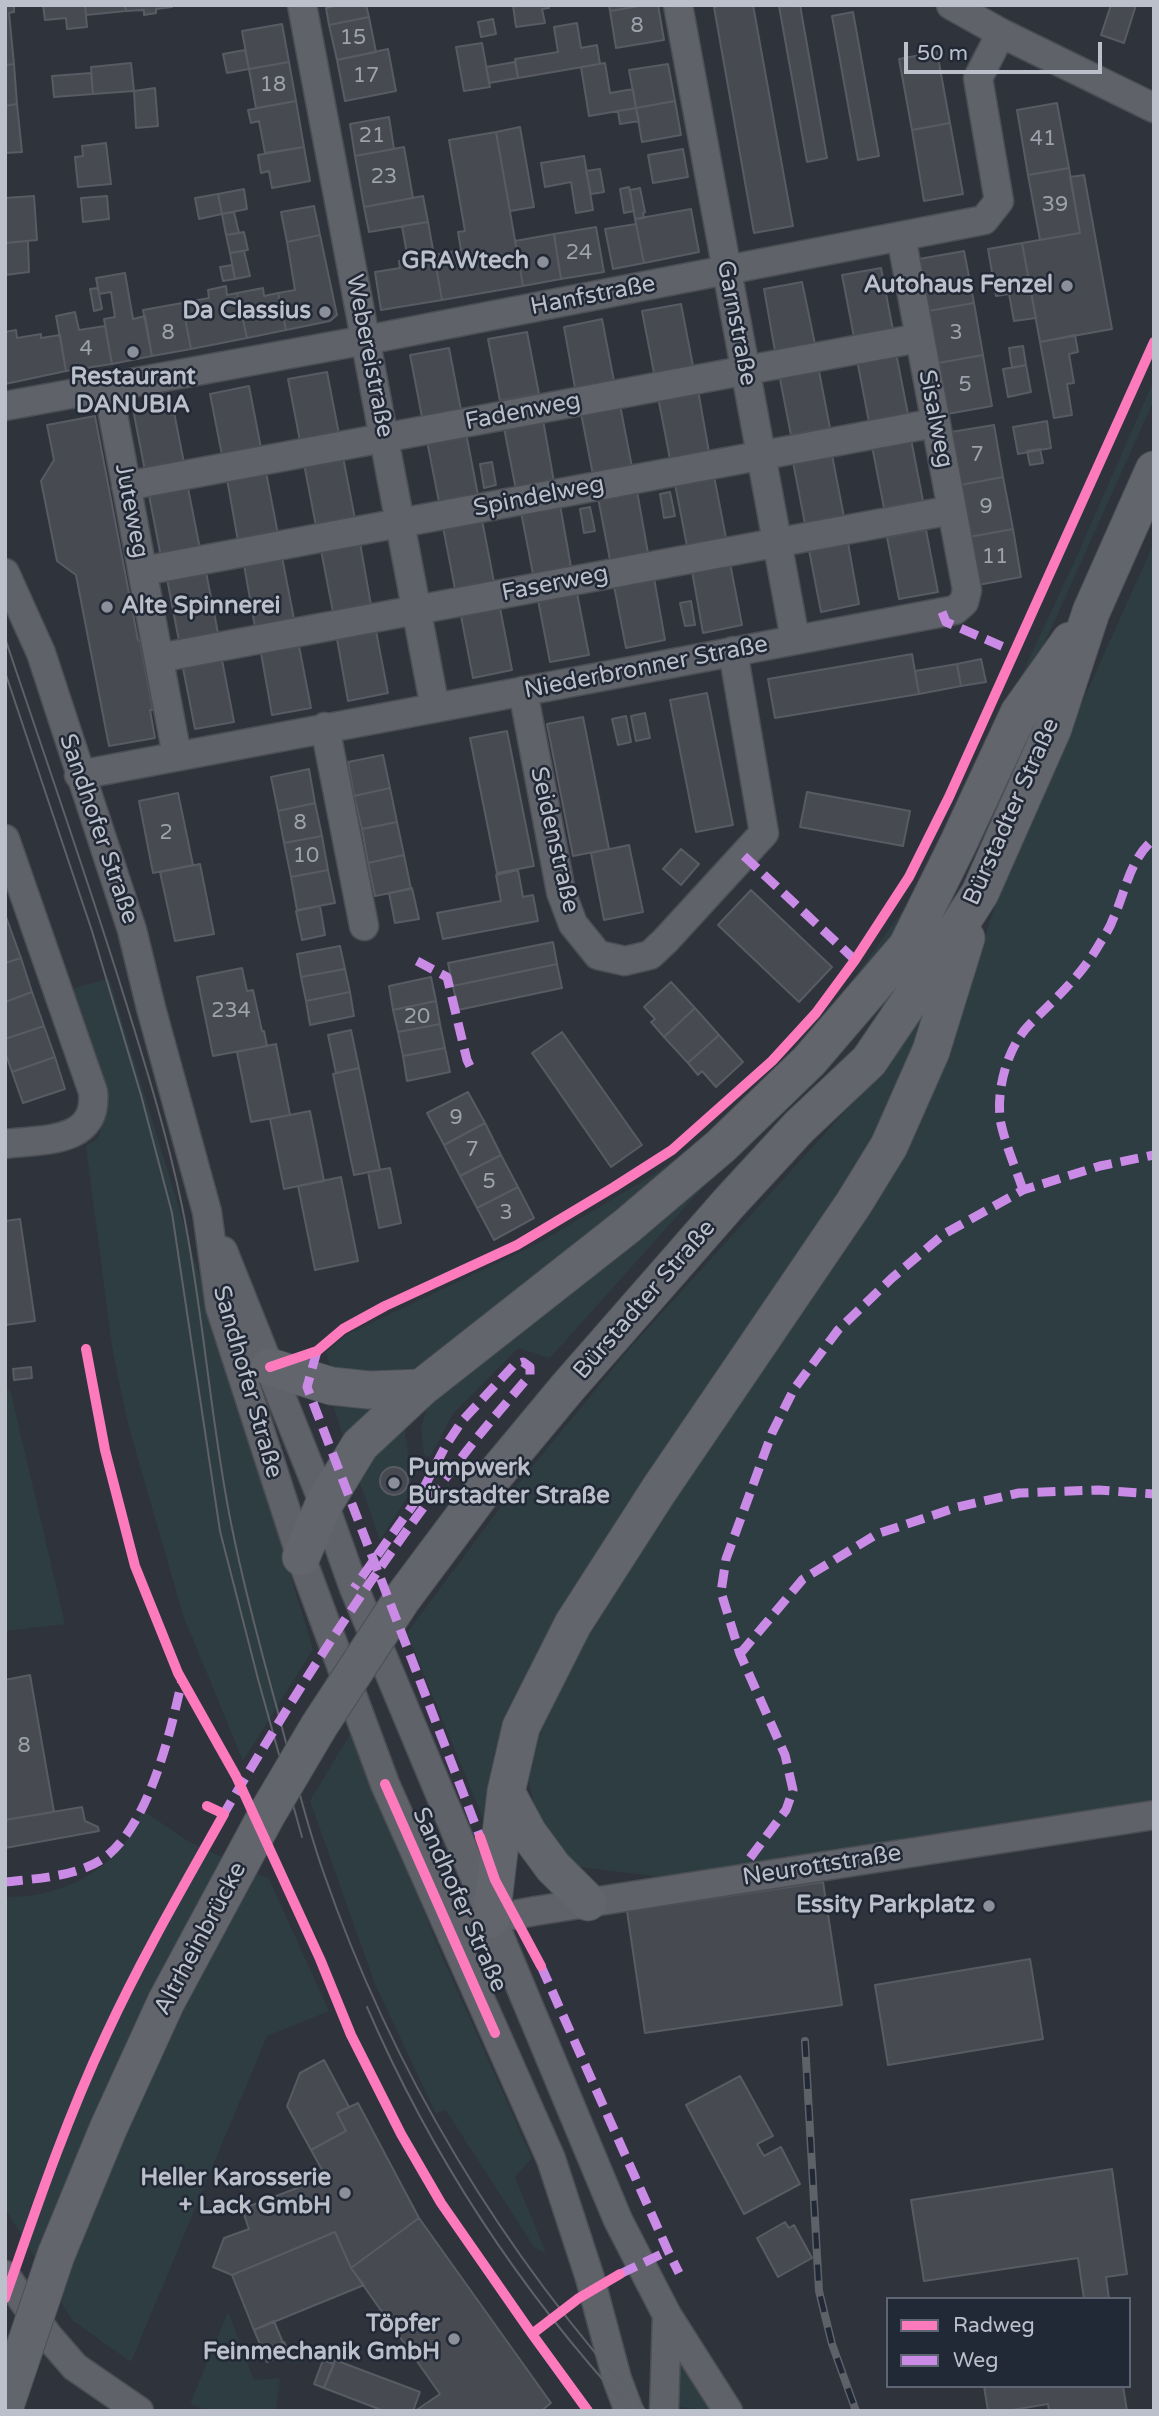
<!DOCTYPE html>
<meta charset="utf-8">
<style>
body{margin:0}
#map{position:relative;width:1159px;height:2416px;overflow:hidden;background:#2f333c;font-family:"Varela Round",sans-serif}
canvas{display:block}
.frame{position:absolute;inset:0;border:7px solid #bbc0cb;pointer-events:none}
.legend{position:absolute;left:886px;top:2297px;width:245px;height:91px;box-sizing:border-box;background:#222936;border:2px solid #5f6572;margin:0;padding:9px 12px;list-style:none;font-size:21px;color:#bbc0cb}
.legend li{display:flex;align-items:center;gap:14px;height:35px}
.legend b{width:35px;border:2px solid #5f6572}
.scale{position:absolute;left:904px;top:42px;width:198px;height:32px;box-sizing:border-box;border:4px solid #bbc0cb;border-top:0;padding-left:9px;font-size:21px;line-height:24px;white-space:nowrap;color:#bbc0cb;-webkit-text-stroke:5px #222936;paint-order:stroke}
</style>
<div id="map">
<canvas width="1159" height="2416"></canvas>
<div class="frame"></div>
<ul class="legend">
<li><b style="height:9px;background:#fd7abc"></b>Radweg</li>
<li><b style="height:9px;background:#ca8be6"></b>Weg</li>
</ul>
<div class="scale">50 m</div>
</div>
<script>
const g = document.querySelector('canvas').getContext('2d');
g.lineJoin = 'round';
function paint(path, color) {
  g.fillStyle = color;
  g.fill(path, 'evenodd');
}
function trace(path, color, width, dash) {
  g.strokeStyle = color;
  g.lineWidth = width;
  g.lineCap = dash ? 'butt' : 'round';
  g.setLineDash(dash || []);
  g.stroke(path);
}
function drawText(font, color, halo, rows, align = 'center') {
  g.font = font + ' "Varela Round",sans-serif';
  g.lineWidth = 5;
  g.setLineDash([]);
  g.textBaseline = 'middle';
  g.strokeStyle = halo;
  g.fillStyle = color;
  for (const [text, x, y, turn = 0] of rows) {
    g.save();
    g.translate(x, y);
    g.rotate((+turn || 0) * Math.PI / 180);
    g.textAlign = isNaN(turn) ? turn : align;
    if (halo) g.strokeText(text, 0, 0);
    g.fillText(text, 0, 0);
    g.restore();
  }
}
const green = new Path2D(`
 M1154,380V400L962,826L907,921L760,1100L429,1363L402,1376L333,1375L326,1352L346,1335L537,1244L653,1175L706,1135L776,1072L836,1003L914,895L960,806L1073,565Z
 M1154,543V1803L669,1878L564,1865L537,1817L527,1775L542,1719L588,1633L940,1076L1007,869Z
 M943,974L864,1164L506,1725L484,1821L407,1633L514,1489L629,1349L859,1096Z
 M109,978L313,1649L243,1761L183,1615L128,1424L112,1347L86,1146L98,1138L108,1110L65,991Z
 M737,1149L550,1358L518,1348L453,1414L430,1457L424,1455L421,1427L429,1403Z
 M10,1389L65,1624L5,1631V1390Z
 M331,1398L391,1402L346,1446Z
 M404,1422L412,1490L380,1540L356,1472Z
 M352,1731L439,1949L532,2158L515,2177L546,2253L534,2247L445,2109L436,2114L375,1984L310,1801Z
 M142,1810L188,1841L269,1879L329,2011L267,2036L131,2362L72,2320L5,2208V1898C19,1896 35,1896 48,1892C92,1881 127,1853 142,1810Z
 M228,2312L254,2380L280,2378L276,2411H207L190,2404Z
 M675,2355L711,2411L674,2406Z`);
const building = new Path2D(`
 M5,5H14V12L9,13L14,64L5,65Z
 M43,5H85L87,27L67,29L66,18L45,20Z
 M85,5H125L126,11L86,15Z
 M125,5H172V7L156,9V13L144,15V10L126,11Z
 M340,5H366L369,17L329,25L326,8Z
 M513,5H548L549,8L542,9L545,23L516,27Z
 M609,5H645L610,11Z
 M645,5H658L664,40L616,48L610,11Z
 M725,5H753L793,226L754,233L714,7Z
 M800,5L827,158L807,162L779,6Z
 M1111,5H1136L1124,43L1101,35Z
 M853,12L879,156L858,160L832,16Z
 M369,17L376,52L337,60L329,25Z
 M493,19L496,34L481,37L478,22Z
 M577,23L581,48L597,45L600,64L518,78L515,59L558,52L554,27Z
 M282,24L289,62L249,69L242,31Z
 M482,43L490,87L464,91L456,47Z
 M388,49L396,91L345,101L337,60Z
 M245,50L249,69L227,73L223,54Z
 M937,52L950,123L912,130L899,59Z
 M289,62L296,101L256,108L249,69Z
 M515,62L518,78L489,83L486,67Z
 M131,63L134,91L93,94L91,67Z
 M605,63L610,93L633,89L636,108L589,116L581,67Z
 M14,64L17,104L5,106V65Z
 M668,64L675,101L636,108L629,70Z
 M91,73L93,94L54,97L52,76Z
 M155,88L158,126L136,128L134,91Z
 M296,101L304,147L265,153L259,121L251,123L248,110Z
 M675,101L681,135L642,142L636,108Z
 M1057,103L1069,168L1028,175L1017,110Z
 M17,104L22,152L5,153V106Z
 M636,108L639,121L620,124L618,111Z
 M389,117L394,149L355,156L350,124Z
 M950,123L963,194L924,201L912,130Z
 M520,127L534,207L510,211L496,132Z
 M496,132L523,286L442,300L434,255L461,250L458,232L465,231L449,140Z
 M106,143L111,184L78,187L75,157L83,156L82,146Z
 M304,147L310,181L272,188L269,171L261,173L258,155Z
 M404,147L413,198L364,207L355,156Z
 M683,149L688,177L653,183L648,155Z
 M584,156L593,210L576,213L571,182L545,187L541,163Z
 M1069,168L1080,233L1040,240L1028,175Z
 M600,169L604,192L591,194L586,171Z
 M1084,175L1112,329L1040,342L1022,243L1080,233L1070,177Z
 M629,187L634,211L624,213L620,189Z
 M640,188L645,212L643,213L644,218L635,219L630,190Z
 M244,189L247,209L222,214L218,194Z
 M218,194L222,214L199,219L195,198Z
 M34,196L37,240L5,243V198Z
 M107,196L109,219L83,222L81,198Z
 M423,196L428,222L369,232L364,207Z
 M314,206L320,235L287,242L281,212Z
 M691,209L699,252L644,263L635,219Z
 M234,212L239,233L226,235L222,214Z
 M428,222L434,255L408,260L402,226Z
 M636,224L644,263L613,269L605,229Z
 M596,227L604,272L561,279L554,234Z
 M244,232L248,250L230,253L226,235Z
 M554,234L561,279L523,286L515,241Z
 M320,235L337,315L330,321L286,330L278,293L295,290L287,242Z
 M28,241L29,272L5,275V243Z
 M1022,243L1036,318L1014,321L1009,294L996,296L988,249Z
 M244,251L250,276L235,279L230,253Z
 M964,251L974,303L928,311L919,259Z
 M434,255L442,300L381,310L375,272L400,268L399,261Z
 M232,265L235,279L223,281L220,267Z
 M881,268L893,330L854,337L842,275Z
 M125,273L133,319L145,316L152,356L112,364L104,319L115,317L111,292L99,294L96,278Z
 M802,282L815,344L775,351L764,289Z
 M226,286L227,295L237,293L247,338L191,349L182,303L209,298L208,290Z
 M98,288L102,309L94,311L90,289Z
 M263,288L264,296L278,293L286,330L247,338L237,293Z
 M182,303L191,349L152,356L143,310Z
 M974,303L983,355L938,363L928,311Z
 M681,304L693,366L654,373L642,311Z
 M75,312L79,330L105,326L112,364L66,371L56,316Z
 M602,319L614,381L575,388L564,327Z
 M16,330L17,338L41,334V338L60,335L66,371L5,384V332Z
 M527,332L539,394L500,401L488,339Z
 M1075,335L1078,352L1069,354L1074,383L1067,384L1072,415L1054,418L1040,342Z
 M1023,346L1026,365L1012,368L1009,348Z
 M449,348L461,410L422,417L410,355Z
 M896,353L908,414L869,422L857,360Z
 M983,355L992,406L947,414L938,363Z
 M1026,365L1031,392L1008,397L1003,369Z
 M818,366L830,428L791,435L779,374Z
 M327,372L339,434L300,441L288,379Z
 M249,386L261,448L222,455L210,394Z
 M698,390L709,452L670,459L658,397Z
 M172,402L184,463L145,471L133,409Z
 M620,405L632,467L593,475L581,413Z
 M95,416L138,640H140L153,710H150L155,738L109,746L76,575L57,561L41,481L54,460L47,425Z
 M543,420L554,482L516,490L504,428Z
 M1047,421L1051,448L1018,454L1013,427Z
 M994,425L1003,477L960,485L951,432Z
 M466,433L478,495L439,502L427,441Z
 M911,439L923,501L884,508L872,446Z
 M1040,449L1043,463L1030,465L1027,451Z
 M832,455L844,517L805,524L793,462Z
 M343,457L355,519L316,526L304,464Z
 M492,462L496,485L484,488L480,464Z
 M266,472L278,534L238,541L227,479Z
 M714,476L726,538L687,546L675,484Z
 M1003,477L1013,529L969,537L960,485Z
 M188,488L200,549L161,557L149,495Z
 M637,491L648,553L610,560L598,498Z
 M670,492L675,516L664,518L660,494Z
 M560,505L571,567L533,574L521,512Z
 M590,507L595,531L584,533L580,509Z
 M482,520L494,582L455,589L443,527Z
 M1013,529L1021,577L978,585L969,537Z
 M926,530L938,592L899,599L887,537Z
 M360,543L371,605L333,612L321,550Z
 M848,543L859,604L821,612L809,550Z
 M282,557L294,619L255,627L244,565Z
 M730,563L742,625L703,633L692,571Z
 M206,572L218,633L179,641L167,579Z
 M654,578L665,640L626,648L614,586Z
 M577,593L589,655L550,662L538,600Z
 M691,601L695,625L685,626L680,603Z
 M500,608L512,670L473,678L461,616Z
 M376,631L388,693L348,701L337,639Z
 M299,646L311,708L272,715L261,653Z
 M912,654L919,694L775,718L768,679Z
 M981,659L986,682L961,686L957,664Z
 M222,660L234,722L195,729L183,668Z
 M957,664L961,686L919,694L915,671Z
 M707,693L733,825L696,832L670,700Z
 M645,713L650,738L636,741L631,716Z
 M626,716L631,742L618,745L612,719Z
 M583,717L609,849L573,856L547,724Z
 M507,731L534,866L497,873L470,738Z
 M383,755L390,788L354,796L348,762Z
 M309,769L315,803L278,811L271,777Z
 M390,788L397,822L362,829L354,796Z
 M807,792L910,811L903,846L800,827Z
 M178,793L193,865L153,873L139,801Z
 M315,803L322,836L284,843L278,811Z
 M397,822L404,855L368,863L362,829Z
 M322,836L328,870L291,877L284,843Z
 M629,845L643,912L604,920L591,853Z
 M681,849L699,864L681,885L663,869Z
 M404,855L411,889L375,896L368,863Z
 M200,864L214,934L175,941L160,872Z
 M328,870L335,903L297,910L291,877Z
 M518,870L523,897L533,895L538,921L443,939L437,913L501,901L496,875Z
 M412,888L419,919L395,923L389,893Z
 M751,890L832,967L799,1002L718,925Z
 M320,906L325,935L302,940L296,911Z
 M5,914L21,958L5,963Z
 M553,942L557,964L453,986L448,963Z
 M340,946L345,969L301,977L297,954Z
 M21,958L32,992L5,1002V963Z
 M557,964L562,988L458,1010L453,986Z
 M242,968L247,991L253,990L262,1031H264L267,1046L213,1056L197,977Z
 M345,969L350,992L306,1001L301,977Z
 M431,977L436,1001L393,1010L389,986Z
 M671,982L695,1008L664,1037L651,1022L655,1019L644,1007Z
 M32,992L44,1026L5,1039V1002Z
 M350,992L354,1016L310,1025L306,1001Z
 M436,1001L440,1024L398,1032L393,1010Z
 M695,1008L719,1035L688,1063L664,1037Z
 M440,1024L445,1048L403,1056L398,1032Z
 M44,1026L55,1057L12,1072L5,1052V1039Z
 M351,1030L359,1068L336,1073L328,1035Z
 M562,1032L642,1145L611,1167L532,1053Z
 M719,1035L743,1062L716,1087L702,1071L698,1075L688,1063Z
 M276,1044L290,1115L251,1122L237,1052Z
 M445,1048L450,1072L407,1081L403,1056Z
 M55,1057L65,1089L23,1103L12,1072Z
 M359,1068L380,1170L354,1175L333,1074Z
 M468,1092L485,1123L444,1145L427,1113Z
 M310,1111L324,1181L284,1189L270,1119Z
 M485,1123L501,1155L460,1176L444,1145Z
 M501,1155L518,1187L477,1208L460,1176Z
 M390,1168L401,1223L379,1228L368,1172Z
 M341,1177L358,1261L315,1270L298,1186Z
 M518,1187L534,1218L494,1240L477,1208Z
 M20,1219L35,1321L5,1325V1221Z
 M31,1367L32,1378L14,1380L13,1369Z
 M380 1481a14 14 0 1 1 28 0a14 14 0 1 1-28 0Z
 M30,1675L54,1812L5,1820V1680Z
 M82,1807L85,1821L98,1827L99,1831L5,1848V1820Z
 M823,1882L842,2005L645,2033L627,1911Z
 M1030,1959L1043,2039L888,2065L875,1985Z
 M324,2060L349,2107L337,2113L346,2131L311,2150L287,2106L300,2073Z
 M740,2076L773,2136L757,2144L764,2156L781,2147L800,2184L744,2214L686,2105Z
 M358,2103L419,2218L351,2268L335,2232L232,2275L213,2267L224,2238L249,2229L242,2209L326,2177L311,2150L346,2131L337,2113Z
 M1112,2169L1127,2274L1106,2277L1109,2299H1084L1078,2258L924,2281L911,2200Z
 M419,2218L551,2403L541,2411H415L440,2394L351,2268Z
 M785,2222L789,2228L794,2225L812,2258L778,2277L757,2238Z
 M335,2232L351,2268L364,2285L254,2330L232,2275Z
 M274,2321L283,2343L263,2351L254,2330Z
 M284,2342L289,2353L267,2362L263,2351Z
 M323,2360L334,2364L324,2388L314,2384Z
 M335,2360L420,2392L413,2411H384L324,2388Z
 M984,2386H1123L1127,2411H1049L1048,2404L1006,2411H988Z`);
const minor = new Path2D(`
 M302,5L435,708
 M678,5L795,639
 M951,5L1001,33L1154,108
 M108,388L177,756
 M5,406L366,340L984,220L999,201L978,78L1001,33
 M126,486L919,338
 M143,571L935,423
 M5,573L41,653L132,930L151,1008L207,1212L220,1307L301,1557L385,1784L551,2159L590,2278L617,2379L629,2411
 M159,658L952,510
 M523,691L561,892L573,924L598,955L625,961L650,955L665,941L764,833L733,651
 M325,727L364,926
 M79,775L955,610L964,602L967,590L901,236
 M5,839L93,1092C98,1144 43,1139 5,1144
 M223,1251L324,1504L354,1588L618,2220L667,2315L728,2411
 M452,1936L491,1919L535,1911L1154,1815
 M5,2275L48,2336L75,2367L139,2411
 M664,2411L667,2315`);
const major = new Path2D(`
 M899,963L958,844L1019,713L1070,641
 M270,1367L331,1386L369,1390L421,1388
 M494,1476L568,1387L729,1203L799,1127L869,1061L934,965L980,893L1053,728L1091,612L1154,470
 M301,1557L324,1504L360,1445L421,1388L627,1226L721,1146L809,1061L911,942
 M506,1792L528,1833L553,1867L588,1902
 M491,1919L506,1792L521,1727L573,1624L659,1490L854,1203L889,1146L931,1051L966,938`);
const tram = new Path2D(`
 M5,638C45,757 86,874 123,993C145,1064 167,1134 182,1206C204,1312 210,1422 232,1528C244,1588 260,1647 276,1705C291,1760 304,1817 323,1871C392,2071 503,2255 646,2411
 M5,672L92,931L141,1095L172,1213L220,1531L258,1679L302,1837
 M367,2007C431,2155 521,2292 631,2411`);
const rail = new Path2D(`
 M805,2041L819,2291L832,2344L856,2411`);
const majorBridge = new Path2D(`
 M5,2406L56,2255L108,2129L166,2002L267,1814L319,1726L402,1599L494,1476`);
const quiet = new Path2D(`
 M942,612L946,622L1015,652
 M744,856L855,960
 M417,961L447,977L467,1060L470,1066
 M1023,1190C1016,1169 1006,1146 1001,1124C995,1092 1007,1047 1030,1024C1056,998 1082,975 1100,943C1105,935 1110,928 1113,919C1126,891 1129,860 1154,839
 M317,1351L307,1387L480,1837
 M740,1654L803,1579L877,1534L958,1507L1019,1493L1098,1490L1154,1494
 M222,1817C295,1692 375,1568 465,1453C486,1426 508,1401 530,1375V1367L523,1362L514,1365L462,1421L446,1445L420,1495L354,1588
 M750,1858L786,1810L793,1790L785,1755L740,1654L721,1592L726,1559L772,1433L794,1389L838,1330L892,1278L944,1234L1023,1190L1100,1166L1154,1155
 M5,1882C39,1878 80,1877 108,1855C150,1820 171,1731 182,1680
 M541,1966L668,2251L679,2273
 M620,2274L668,2251`);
const cycleway = new Path2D(`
 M86,1349L105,1450L135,1566L178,1673L236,1776L320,1959L351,2035L401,2134L441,2203L532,2334L588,2411
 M270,1367L317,1351L343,1329L385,1306L517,1245L614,1187L672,1150L772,1061L816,1013L855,960L909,877L949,797L1154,342
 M385,1784L495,2033
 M480,1837L495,1880L541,1966
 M5,2298C36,2209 66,2120 106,2035C141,1959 183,1887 224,1814L207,1806
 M532,2334L579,2298L620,2274`);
const markers = [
 [543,262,7,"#8a8f99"],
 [1067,286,7,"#8a8f99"],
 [325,312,7,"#8a8f99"],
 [133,352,7,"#8a8f99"],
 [107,607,7,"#8a8f99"],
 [394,1483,7,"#8a8f99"],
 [989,1906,7,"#8a8f99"],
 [345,2193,7,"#8a8f99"],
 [454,2339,7,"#8a8f99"]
];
const numberNames = [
 ["8",637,26],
 ["15",353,38],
 ["17",366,76],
 ["18",273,85],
 ["21",372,136],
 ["41",1043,139],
 ["23",384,177],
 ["39",1055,205],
 ["24",579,253],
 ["8",168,333],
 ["3",956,333],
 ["4",86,349],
 ["5",965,385],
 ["7",977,455],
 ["9",986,507],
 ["11",995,557],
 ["8",300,823],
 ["2",166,833],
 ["10",306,856],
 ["234",231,1011],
 ["20",417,1017],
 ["9",456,1118],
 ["7",472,1150],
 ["5",489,1182],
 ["3",506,1213],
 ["8",24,1746]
];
const poiNames = [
 ["GRAWtech",529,262],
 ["Autohaus Fenzel",1053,286],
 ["Da Classius",311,312],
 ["Restaurant",133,378,"center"],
 ["DANUBIA",133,406,"center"],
 ["Alte Spinnerei",121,607,"left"],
 ["Pumpwerk",408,1469,"left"],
 ["Bürstadter Straße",408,1497,"left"],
 ["Essity Parkplatz",975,1906],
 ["Heller Karosserie",331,2179],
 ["+ Lack GmbH",331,2207],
 ["Töpfer",440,2325],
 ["Feinmechanik GmbH",440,2353]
];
const streetNames = [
 ["Hanfstraße",593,296,-11],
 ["Garnstraße",736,323,79],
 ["Webereistraße",369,356,79],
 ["Fadenweg",523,412,-11],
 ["Sisalweg",935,419,79],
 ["Spindelweg",539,497,-11],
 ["Juteweg",131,511,79],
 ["Faserweg",555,584,-11],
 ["Niederbronner Straße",646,668,-11],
 ["Bürstadter Straße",1012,812,-66],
 ["Sandhofer Straße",98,829,71],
 ["Seidenstraße",554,840,77],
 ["Bürstadter Straße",645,1300,-49],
 ["Sandhofer Straße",247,1382,74],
 ["Neurottstraße",822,1866,-9],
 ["Sandhofer Straße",459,1900,66],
 ["Altrheinbrücke",201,1939,-62]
];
paint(green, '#2d3d42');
paint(building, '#474a51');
trace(building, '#585b63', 2);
trace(minor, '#4b4e54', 31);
trace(major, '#4c5058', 39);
trace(minor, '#60626a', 28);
trace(major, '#62656c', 37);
trace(tram, '#5e6168', 2);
trace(rail, '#5e6168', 8);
trace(rail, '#222936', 5, [16]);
trace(majorBridge, '#4c5058', 39, []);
trace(majorBridge, '#62656c', 37);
trace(quiet, '#ca8be6', 9, [18, 9]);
trace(cycleway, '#fd7abc', 10);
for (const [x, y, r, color] of markers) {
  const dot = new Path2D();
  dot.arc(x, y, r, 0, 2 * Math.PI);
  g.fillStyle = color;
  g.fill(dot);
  trace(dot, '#222936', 2.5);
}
drawText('21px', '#9ea2ac', null, numberNames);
drawText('bold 24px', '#bbc0cb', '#222936', poiNames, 'right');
drawText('24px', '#bbc0cb', '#222936', streetNames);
</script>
